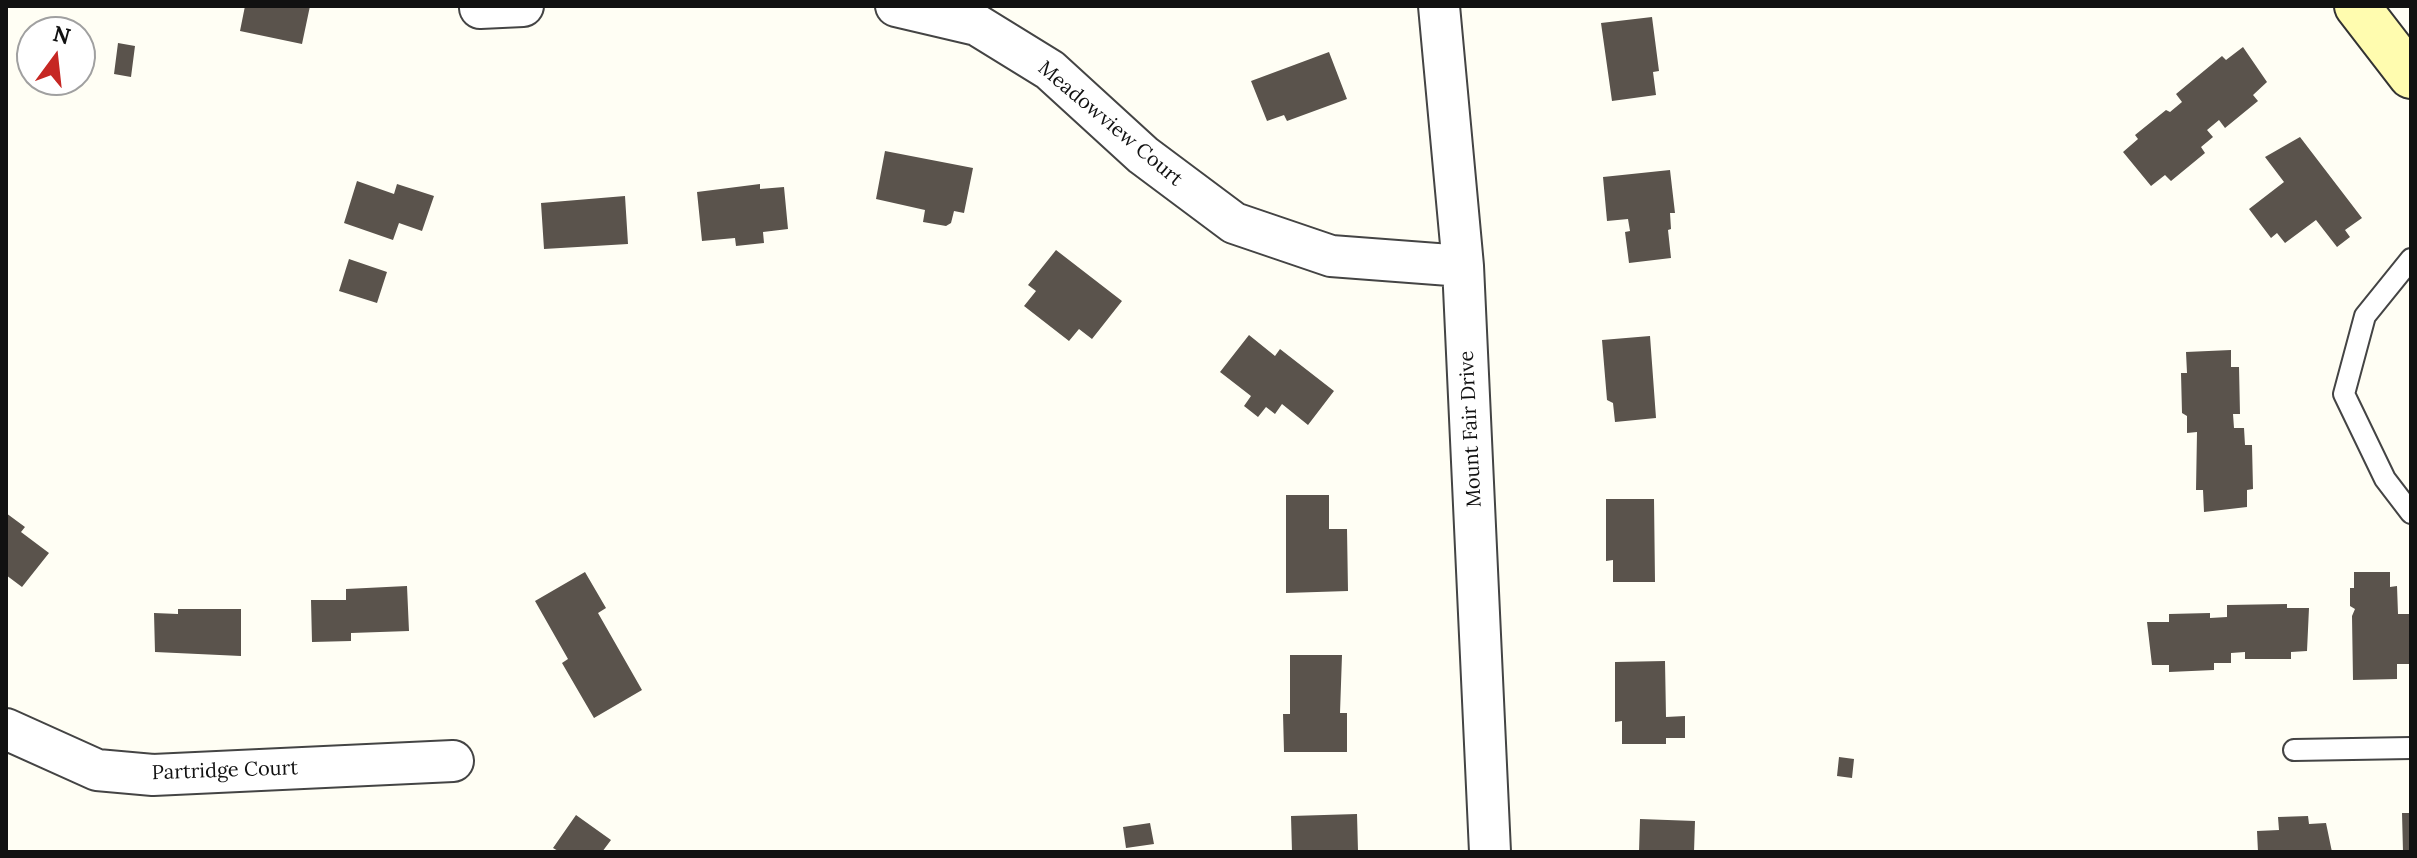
<!DOCTYPE html>
<style>
body{margin:0}
#map{position:relative;width:2417px;height:858px;overflow:hidden;background:#fffef4;font-family:Lora,serif}
canvas{display:block}
.frame{position:absolute;inset:0;border:8px solid #111;pointer-events:none}
.north{position:absolute;left:16px;top:16px;width:80px;height:80px;box-sizing:border-box;background:#fff;border:2px solid #a0a0a0;border-radius:50%;rotate:15deg;font-size:22px;font-weight:700;line-height:32px;text-align:center;color:#111}
.north::after{content:'';display:block;margin:auto;width:28px;height:36px;background:#c62723;clip-path:polygon(50% 0,100% 100%,50% 72%,0 100%)}
</style>
<div id="map">
<canvas width="2417" height="858"></canvas>
<div class="frame"></div>
<div class="north">N</div>
</div>
<script>
const g = document.querySelector('canvas').getContext('2d');
g.lineJoin = 'round';
function paint(path, color) {
  g.fillStyle = color;
  g.fill(path, 'evenodd');
}
function trace(path, color, width, dash) {
  g.strokeStyle = color;
  g.lineWidth = width;
  g.lineCap = dash ? 'butt' : 'round';
  g.setLineDash(dash || []);
  g.stroke(path);
}
function drawText(font, color, halo, rows, align = 'center') {
  g.font = font + ' Lora,serif';
  g.lineWidth = 8;
  g.setLineDash([]);
  g.textBaseline = 'middle';
  g.strokeStyle = halo;
  g.fillStyle = color;
  for (const [text, x, y, turn = 0] of rows) {
    g.save();
    g.translate(x, y);
    g.rotate((+turn || 0) * Math.PI / 180);
    g.textAlign = isNaN(turn) ? turn : align;
    if (halo) g.strokeText(text, 0, 0);
    g.fillText(text, 0, 0);
    g.restore();
  }
}
const building = new Path2D(`
 M245,6H310L302,44L240,31Z
 M1652,17L1659,71L1653,72L1656,95L1612,101L1601,23Z
 M118,43L135,46L131,77L114,74Z
 M2243,47L2267,82L2253,95L2258,101L2225,128L2219,120L2207,130L2213,137L2201,147L2205,153L2171,181L2165,175L2151,186L2123,152L2138,139L2135,135L2166,110L2170,112L2182,102L2176,94L2222,56L2226,60Z
 M1329,52L1347,99L1287,121L1284,115L1267,121L1251,81Z
 M2300,137L2362,218L2345,230L2350,237L2337,247L2316,220L2285,243L2277,233L2271,238L2249,209L2284,182L2265,157Z
 M885,151L973,168L964,213L954,211L951,223L946,226L923,222L925,210L876,199Z
 M1670,170L1675,213H1670L1671,229L1668,230L1671,258L1629,263L1625,232L1630,231L1628,219L1607,221L1603,177Z
 M357,181L394,194L397,184L434,196L422,231L399,223L393,240L344,223Z
 M760,184V189L784,187L788,229L763,232L764,243L736,246L735,238L702,241L697,192Z
 M625,196L628,244L544,249L541,203Z
 M1056,250L1122,301L1092,339L1079,329L1069,341L1024,306L1036,291L1028,285Z
 M349,259L387,272L377,303L339,291Z
 M1249,335L1275,356L1280,349L1334,391L1308,425L1282,404L1275,414L1266,407L1258,417L1244,406L1251,396L1220,372Z
 M1650,336L1656,418L1615,422L1613,403L1607,400L1602,340Z
 M2231,350V367H2239L2240,414H2233L2234,428H2244L2245,445H2252L2253,489L2247,490V507L2204,512L2203,490H2196L2197,432L2187,433V416L2182,413L2181,373H2187L2186,352Z
 M1286,495H1329V529H1347L1348,591L1286,593Z
 M1606,499H1654L1655,582H1613V560L1606,561Z
 M6,513L25,527L21,532L49,553L22,587L6,575Z
 M585,572L606,608L598,613L642,690L594,718L562,663L568,659L535,601Z
 M2354,572H2390V587L2397,586L2398,614H2411V664H2397V679L2353,680L2352,616L2355,609L2350,606V588H2354Z
 M407,586L409,631L351,633V641L312,642L311,600H346V589Z
 M2287,604V608H2309L2307,651L2291,652V659H2245V652L2231,653V663H2214V670L2169,672V665H2152L2147,622H2169V614L2210,613V618L2227,617V605Z
 M178,609H241V656L155,652L154,613L178,614Z
 M1290,655H1342L1340,713H1347V752H1284L1283,714H1290Z
 M1665,661L1666,717L1685,716V738H1666V744H1622V721L1615,722V662Z
 M1839,757L1854,759L1852,778L1837,776Z
 M2402,813H2411V852H2403Z
 M1357,814L1358,851L1292,852L1291,816Z
 M576,815L611,840L602,852H560L553,848Z
 M2308,816L2309,824L2326,823L2332,852H2258L2257,831L2279,830L2278,817Z
 M1640,819L1695,821L1694,852H1639Z
 M1150,823L1154,844L1126,848L1123,827Z`);
const service = new Path2D(`
 M2411,259L2365,316L2344,394L2385,479L2411,513
 M2294,750L2411,748`);
const minor = new Path2D(`
 M896,6L977,25L1050,70L1143,155L1234,223L1331,256L1463,266
 M1439,6L1463,266L1490,852
 M480,8L523,6
 M6,729L97,770L153,775L453,761`);
const secondary = new Path2D(`
 M2357,6L2411,76`);
const streetNames = [
 ["Meadowview Court",1110,124,40],
 ["Mount Fair Drive",1471,429,-93],
 ["Partridge Court",225,771,-2]
];
paint(building, '#5a534c');
trace(service, '#444', 24);
trace(minor, '#444', 44);
trace(secondary, '#333', 48);
trace(service, '#fff', 20);
trace(minor, '#fff', 40);
trace(secondary, '#fffcaf', 44);
drawText('20px', '#111', '#fff', streetNames);
</script>
